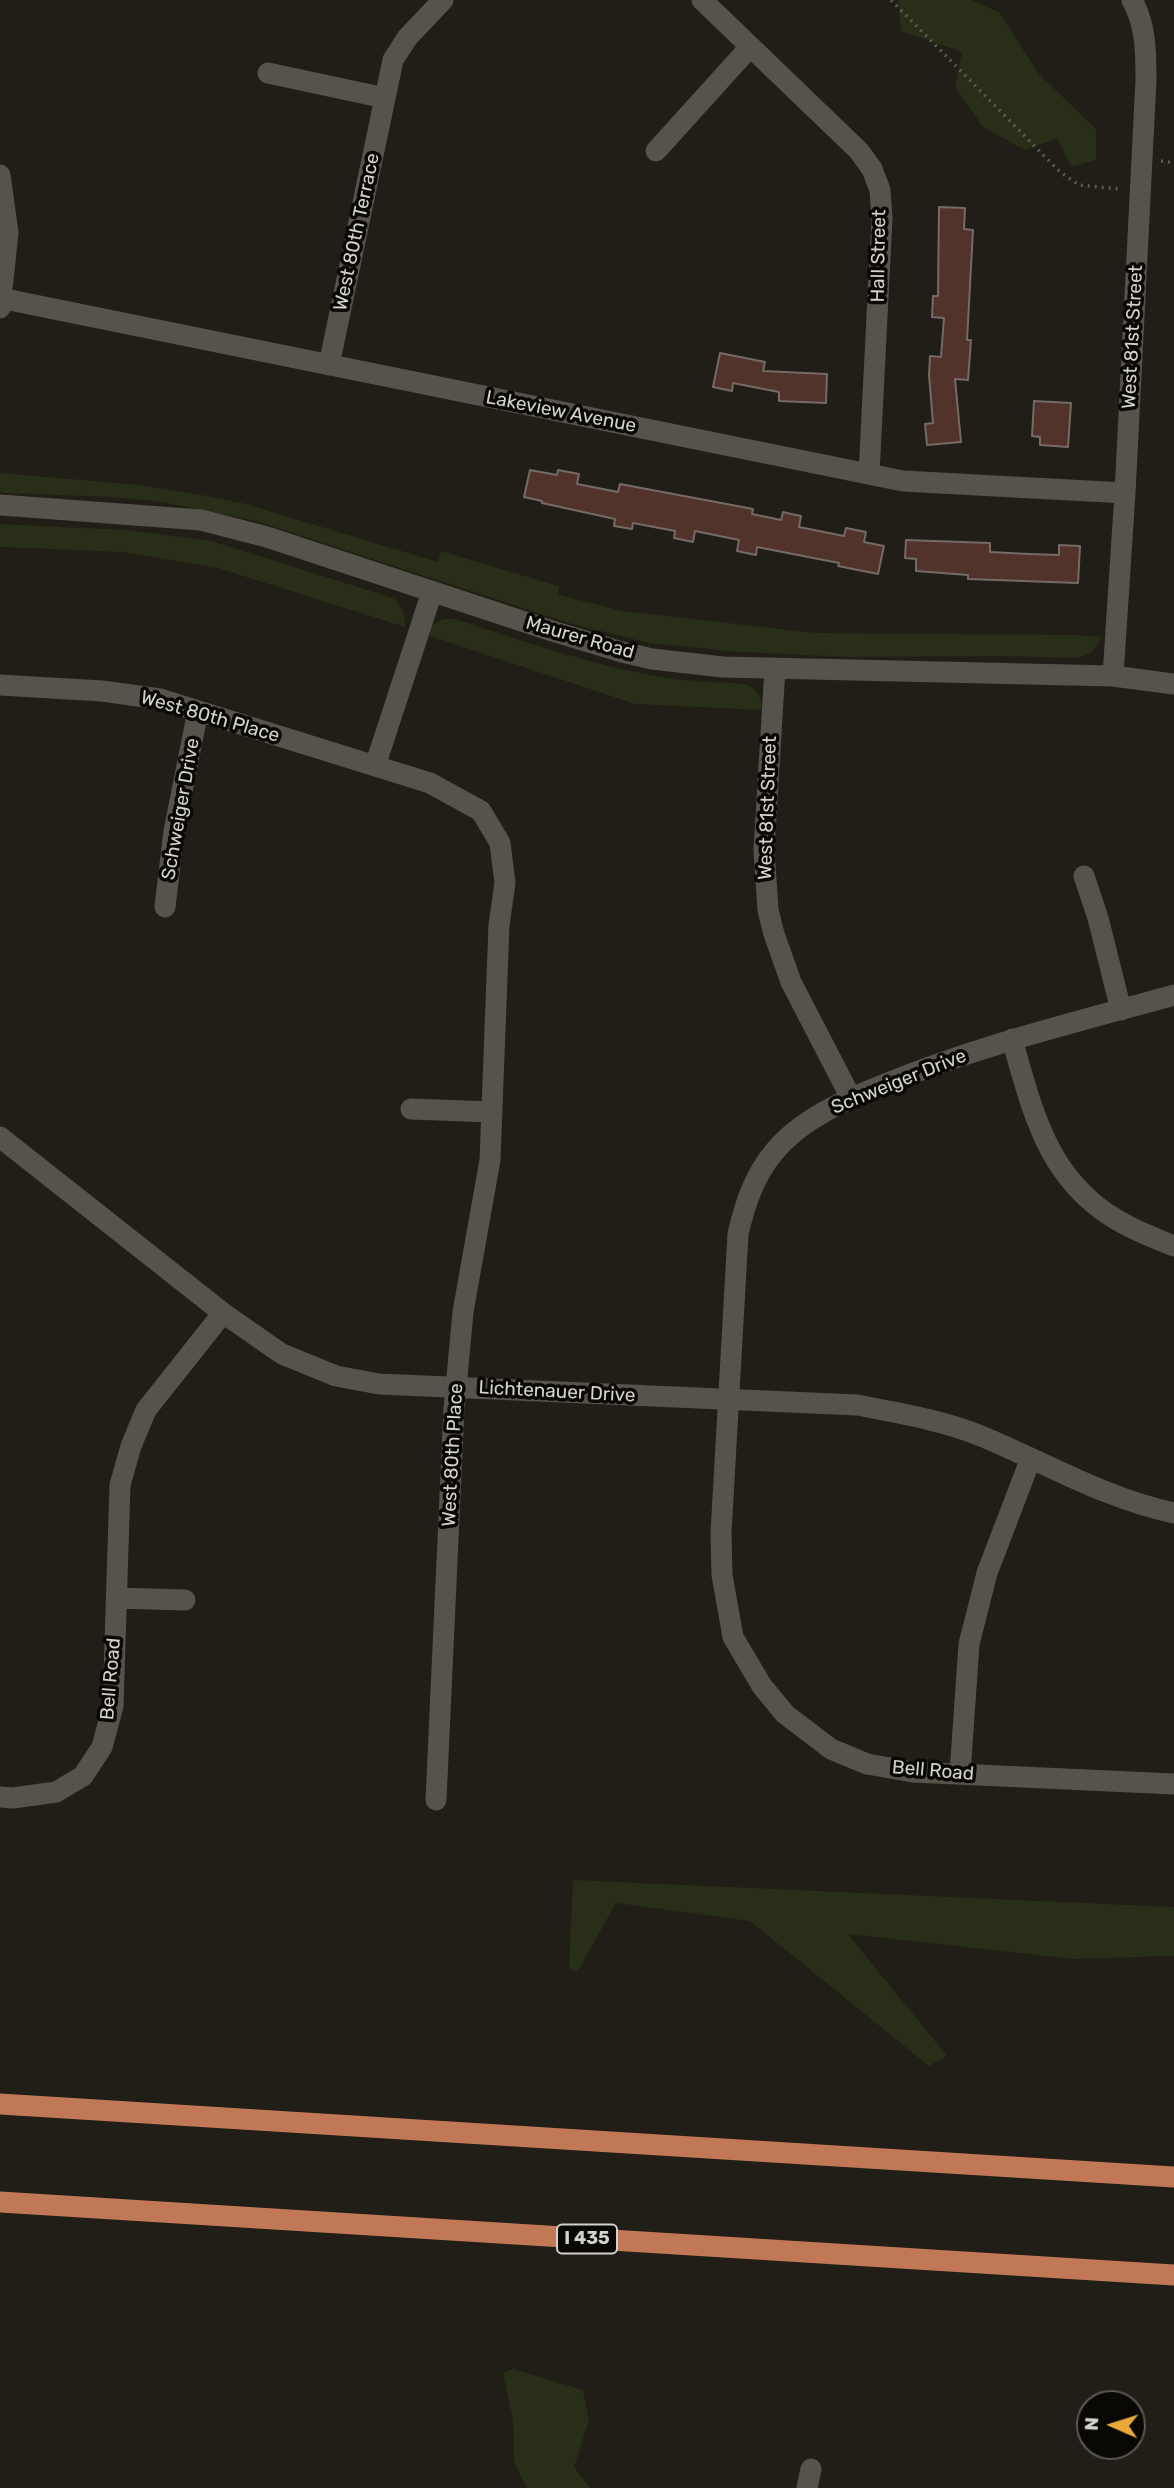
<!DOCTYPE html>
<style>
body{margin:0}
#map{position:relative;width:1174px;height:2488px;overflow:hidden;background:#201e16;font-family:Rubik,sans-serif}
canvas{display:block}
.north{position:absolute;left:1076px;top:2390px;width:70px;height:70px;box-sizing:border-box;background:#090805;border:2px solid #5a5955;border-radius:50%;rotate:273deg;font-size:19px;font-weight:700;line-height:28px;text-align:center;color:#d4d2cd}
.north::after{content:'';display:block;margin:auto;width:24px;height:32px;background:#eba93a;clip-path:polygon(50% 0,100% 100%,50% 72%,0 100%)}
</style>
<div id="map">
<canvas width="1174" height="2488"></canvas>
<div class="north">N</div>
</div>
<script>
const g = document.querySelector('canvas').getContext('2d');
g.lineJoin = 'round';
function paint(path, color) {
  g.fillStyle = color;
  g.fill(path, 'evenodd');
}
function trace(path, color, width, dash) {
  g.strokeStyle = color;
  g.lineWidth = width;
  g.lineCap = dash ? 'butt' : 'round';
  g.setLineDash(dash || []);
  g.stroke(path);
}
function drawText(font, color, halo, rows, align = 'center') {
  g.font = font + ' Rubik,sans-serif';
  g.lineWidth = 7;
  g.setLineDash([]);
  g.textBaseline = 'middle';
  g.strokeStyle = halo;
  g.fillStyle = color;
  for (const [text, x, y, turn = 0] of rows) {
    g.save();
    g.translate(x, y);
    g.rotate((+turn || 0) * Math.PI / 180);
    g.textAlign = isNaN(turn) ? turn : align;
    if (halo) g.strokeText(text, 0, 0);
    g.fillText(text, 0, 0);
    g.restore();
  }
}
const green = new Path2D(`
 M898,0H971L999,12L1038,73L1096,129V160L1071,167L1057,138L1025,150L983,127L955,87L962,52L901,31Z
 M0,473L130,484L191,493L242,503L438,562L441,551L558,586L559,595L622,611L816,633L1077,635L1102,637L1092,652L1079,658L1002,656L849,657L739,652L649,643L569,623L256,521L162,502L113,497L5,493L0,492Z
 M0,524L128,530L211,541L393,598C403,607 405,613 405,627L218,568L122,552L0,547Z
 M443,619H455C526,642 596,667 669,678C694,682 720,682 745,684C757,689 762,696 762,710L635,704L427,635L431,626Z
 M573,1880L1174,1907V1956L1072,1959L848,1934L947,2056L929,2066L750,1921L616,1903L578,1971L569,1970Z
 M513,2369L583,2390L589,2420L574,2467L590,2488H527L514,2462L513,2420L503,2373Z`);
const building = new Path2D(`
 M939,207L965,208L964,229L973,230L967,340H971L968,380L955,379L961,442L927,445L925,424L933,423L929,375L930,356L941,357L944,318L932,317L933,296H938Z
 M720,353L765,362L763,371L827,374L826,403L779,401V392L733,383L732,391L713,387Z
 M1034,401L1071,403L1068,447L1040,445V437L1032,436Z
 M530,470L557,475L558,470L579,474L577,484L618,492L620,484L753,509L752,514L781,520L783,512L791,514L801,516L799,527L844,536L846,528L866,532L864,542L884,546L878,574L838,566L839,563L757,547L756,555L737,551L739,540L695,531L693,542L674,538L675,531L633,523L632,529L614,526L615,519L542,503V501L524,497Z
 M906,540L990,543V552L1029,554L1059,555V545L1080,546L1078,583L968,579V575L916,571V559L905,558Z`);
const path = new Path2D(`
 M891,0L1060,172L1079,185L1120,189
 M1161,161L1174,163`);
const minor = new Path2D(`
 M702,0L859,151L872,169L880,190L882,218L869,474
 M268,73L385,98
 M656,151L750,47
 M0,175L8,233L0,308
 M0,298L903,481L1125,493
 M329,365L393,60L407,38L443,0
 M0,505L201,520L267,537L549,630L622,652L652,659L723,667L1113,676L1174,684
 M775,668L764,850L768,910L774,934L791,982L851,1098
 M1113,676L1125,493L1146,80C1146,52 1146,25 1132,0
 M0,685L102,691L160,699L430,783L481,811L500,843L505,883L499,925L490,1160L463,1312L454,1409L436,1800
 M375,766L432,592
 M1084,876L1098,918L1121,1010
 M165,907L174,831L198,711
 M1174,995C1076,1022 977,1046 883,1085C845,1100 801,1119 774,1152C754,1176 745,1204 738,1234L721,1533L722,1575L733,1637L762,1686L785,1714L831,1749L867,1764L913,1772L1174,1784
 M1012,1039C1034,1117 1050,1188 1130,1227C1144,1234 1159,1240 1174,1246
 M411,1109L492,1112
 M0,1137L223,1313L282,1354L336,1376L379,1384L857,1405C898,1413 942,1420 981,1436C1044,1462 1106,1499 1174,1513
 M117,1598L185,1600
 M960,1774L969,1644L987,1573L1031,1458
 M0,1797L13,1798L56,1792L83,1776L102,1747L113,1706L120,1485L131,1446L146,1410L223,1313
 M807,2488L811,2469`);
const highway = new Path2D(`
 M0,2104L1174,2177
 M0,2202L1174,2275`);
const shields = [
 [587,2239,60]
];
const shieldNames = [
 ["I 435",587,2239]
];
const streetNames = [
 ["West 80th Terrace",357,232,-78],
 ["Hall Street",879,256,-89],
 ["West 81st Street",1133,337,-87],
 ["Lakeview Avenue",561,412,11],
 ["Maurer Road",580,638,16],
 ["West 80th Place",210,717,16],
 ["West 81st Street",768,808,-88],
 ["Schweiger Drive",181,809,-80],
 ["Schweiger Drive",899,1082,-22],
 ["Lichtenauer Drive",557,1392,3],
 ["West 80th Place",453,1455,-87],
 ["Bell Road",111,1679,-85],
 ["Bell Road",933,1771,5]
];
paint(green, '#282e17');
paint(building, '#51332b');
trace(building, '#756a67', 2);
trace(path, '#5c5a53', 3.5, [2, 5]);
trace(minor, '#56534a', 21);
trace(highway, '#c17857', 21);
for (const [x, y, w] of shields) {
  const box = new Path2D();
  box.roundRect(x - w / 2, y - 14.5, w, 29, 5);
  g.fillStyle = '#090805';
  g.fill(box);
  trace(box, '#d4d2cd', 2);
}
drawText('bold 18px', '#d4d2cd', null, shieldNames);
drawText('19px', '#d4d2cd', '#090805', streetNames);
</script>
